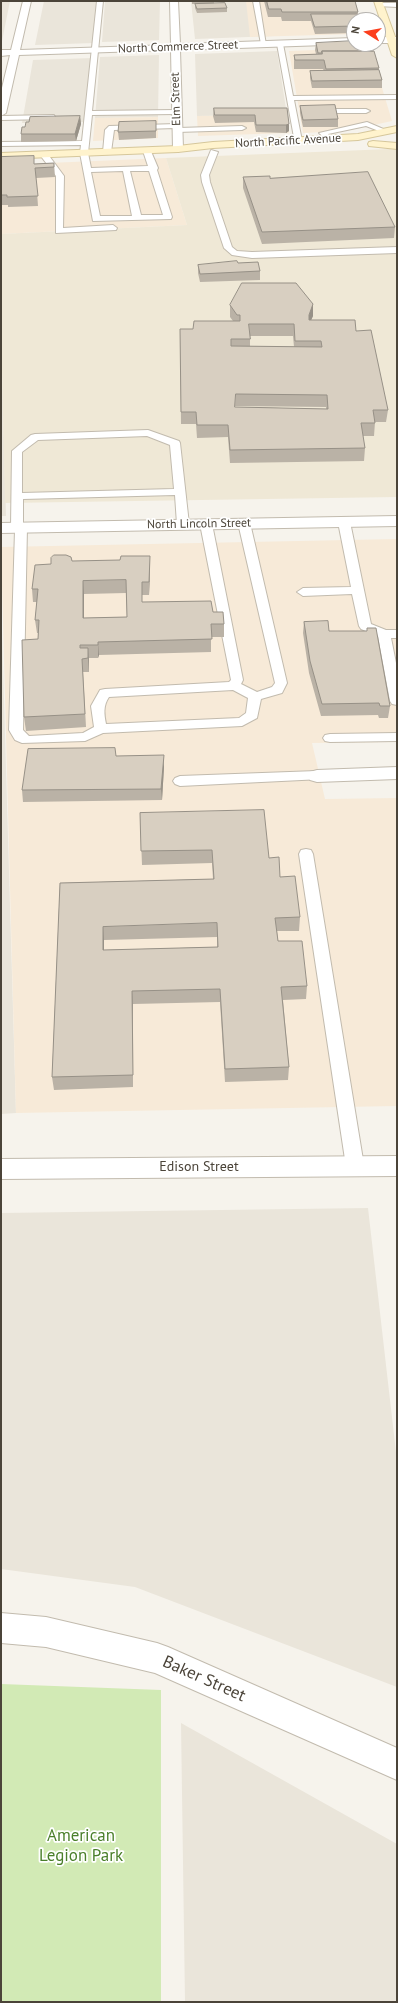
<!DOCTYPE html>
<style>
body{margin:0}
#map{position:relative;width:398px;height:2003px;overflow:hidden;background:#f6f3ec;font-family:"PT Sans",sans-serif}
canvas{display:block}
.frame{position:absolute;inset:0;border:2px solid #4b4439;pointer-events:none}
.north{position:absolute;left:346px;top:12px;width:40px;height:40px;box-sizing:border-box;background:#fff;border:1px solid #b7b4b0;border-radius:50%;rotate:281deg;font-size:11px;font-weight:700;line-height:16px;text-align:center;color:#4b4439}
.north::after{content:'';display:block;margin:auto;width:14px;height:18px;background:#fc3f1d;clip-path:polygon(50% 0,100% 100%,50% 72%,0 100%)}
</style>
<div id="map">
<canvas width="398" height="2003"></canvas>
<div class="frame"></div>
<div class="north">N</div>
</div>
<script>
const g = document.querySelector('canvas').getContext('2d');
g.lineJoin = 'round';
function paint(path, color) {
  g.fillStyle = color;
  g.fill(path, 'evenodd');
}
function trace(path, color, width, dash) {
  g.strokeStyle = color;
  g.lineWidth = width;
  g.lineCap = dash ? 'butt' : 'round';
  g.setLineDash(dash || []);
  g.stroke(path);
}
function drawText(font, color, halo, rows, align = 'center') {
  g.font = font + ' "PT Sans",sans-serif';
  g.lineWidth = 3.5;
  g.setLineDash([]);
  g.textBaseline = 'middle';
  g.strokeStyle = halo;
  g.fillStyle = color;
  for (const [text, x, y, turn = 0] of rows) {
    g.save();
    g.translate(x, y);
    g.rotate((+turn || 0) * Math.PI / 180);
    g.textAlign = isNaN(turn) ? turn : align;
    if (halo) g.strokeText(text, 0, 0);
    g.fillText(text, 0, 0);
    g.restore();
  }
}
const residential = new Path2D(`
 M1,1H10L1,46Z
 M44,1H99L94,43L35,45Z
 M105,1H160L159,40L102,42Z
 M191,1H246L272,20L275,36L195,39Z
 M277,51L287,115L197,116L195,54Z
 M159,55L158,117L95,118L100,57Z
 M93,58L87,122L22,123L33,60Z
 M1,325L6,516H1Z
 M1,596L16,1113L1,1114Z
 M368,1208L397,1461V1687L135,1587L1,1569V1213Z
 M181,1723L397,1844V2002H185Z`);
const commercial = new Path2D(`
 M246,1H353L354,34L250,37Z
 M370,48L392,121L346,131L303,133L289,51Z
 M287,115L289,133L198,136L197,116Z
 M158,117V138L93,141L95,118Z
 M166,158L187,225L1,234V165Z
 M397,539V742L312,743L325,799L397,798V1106L16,1113L1,547Z`);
const education = new Path2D(`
 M390,149L397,150V497L5,503L1,325V234L187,225L166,158Z`);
const green = new Path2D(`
 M1,1684L161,1690V2002H1Z`);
const lane = new Path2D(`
 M97,1H103L92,111L177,110L181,112L177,114L92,115L88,153L91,168L148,166L143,151L150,149L158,168L157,170L172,217L171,219L93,221L80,153L81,145L1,146V142L82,141ZM123,171L132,216H100L91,172ZM130,171H149L163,215H141Z
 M253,1H259L266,45L261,44Z
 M379,3H397V7L377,6V4Z
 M280,42L283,44L293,96L397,95V99L294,100L302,141L295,143L277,44Z
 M312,109H366L370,111L366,113H312Z
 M54,115L55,117L51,119L1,120V116Z
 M367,122L388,131L384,133L366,126L328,134L332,139L328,141L319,133Z
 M177,124L181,126L179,128L242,126L246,128L242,130L177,132L173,130L175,128L114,130L111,152L107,154L103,152L105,130L109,126Z
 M211,150L218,152L209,175L210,182L232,247L237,251L252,252L397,247V253L252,258L232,255L224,248L202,182L201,175Z
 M41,153H47L64,176L63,228L113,225L117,228L116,230L56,233V176L40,155Z
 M148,430L179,441L180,443L189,524L187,526L183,527L177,524L175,495L23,499V524L27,527L23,730L29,736L83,733L94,727L91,706L100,690L105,689L229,682L231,680L200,524L206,521L212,524L243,680L241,684L257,692L272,687L275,683L238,523L244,520L250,523L287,683L282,693L261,699L257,718L242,726L103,733L85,741L22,743L15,740L9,730L15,530L11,527L12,451L31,435L35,434ZM147,436L170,445L174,489L22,493V452L38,440ZM233,690L248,698L246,713L239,718L106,724C104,714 103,706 109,697Z
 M344,519L350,522L371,624L386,630H397V638H391L397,668V705L392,704L390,701L378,636L361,629L359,626L352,594L303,596L297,592L303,588L351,587L338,522Z
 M397,733V741L330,742L325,741L323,738L325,735L330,734Z
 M317,771L322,773L324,776L322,779L180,786L175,784L173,781L175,778L180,776Z
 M306,849L311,850L313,854L364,1166L361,1171L355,1173L349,1171L346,1166L299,854L301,850Z`);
const street = new Path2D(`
 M23,1H31L20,50L171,45L170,1H178L180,44L354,38V44L180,50L183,149L178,152L173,149L171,50L19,55L6,113L1,116V92L10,55L1,56V50H11Z
 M378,37H397V43H378Z
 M397,516V526L1,533V523Z
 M397,767V779L317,782L310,780L308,776L310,772L317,770Z
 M397,1156V1176L1,1179V1159Z
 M1,1613L46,1617L157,1643L168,1647L397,1748V1780L155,1673L46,1647L1,1643Z`);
const secondary = new Path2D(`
 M374,1H382L397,42V58L392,55Z
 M397,126V132L358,140L213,148L178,152L1,159V153L178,146L213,142L358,134Z
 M373,141L397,143V149L369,146L368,144L369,142Z`);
const wall = new Path2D(`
 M192,1H214V4L227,8V12L197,13L195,8V4H208H192Z
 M264,1H355L358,12V15L354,20V33L315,34L311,21H282L281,17H268Z
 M316,43L379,68V70L382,80V88H312L310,78V71H324L323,69H294V55L316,54L315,50Z
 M300,106L338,119V127H303L300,113Z
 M214,108H287L289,131L286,133L256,132L254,122L215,123L213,116Z
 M80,116L81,124L76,141L21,142V134L25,127Z
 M156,121V138L119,140L118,132Z
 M1,157L34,164L54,163L55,177L36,178L38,206L8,207V205H1Z
 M243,177L270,178L395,227L394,238L262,244L243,188Z
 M198,265L260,271V280L200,282L198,273Z
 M313,304V316L311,320L356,331L388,410L386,422H375L374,436H363L365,448L364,461L230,463L228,437L197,438L196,424H181L180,329H193L233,321L230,317V305ZM250,336H293L294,347L250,346ZM235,406L326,407V409L235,407Z
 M72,561L150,569L149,595H142V602L213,612L224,624V637H211V652L99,655L98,658H89V672H83L86,727L26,731L24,717L38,639V633H37L35,620L37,602H33L32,589L51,564ZM126,593L127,617L84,618V594Z
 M304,622L329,631L390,706L388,718H379L378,715L321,716L309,673L303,633Z
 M116,756L164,767L162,800L23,802L22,790Z
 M140,813L269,858L280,877L300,917L299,931H277L278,941L307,986L306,999L283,1000L289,1067L288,1080L225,1082L220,1002L133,1004V1087L54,1090L52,1077L60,883L213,879L212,863L142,865ZM217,937V947L104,950V940Z`);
const shadedWall = new Path2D(`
 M80,116L81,124L76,141L75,134Z
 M289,124V131L286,133V125Z
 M313,304V316L308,327L309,315Z
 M150,556V569L149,595V582Z
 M83,581L84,594V631L83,618Z
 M98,642L99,655L98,658Z
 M88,648L89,661V672L88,658Z
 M164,755V767L162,800L161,789Z
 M103,927L104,940V963L103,950Z
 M132,991L133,1004V1087V1075Z`);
const building = new Path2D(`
 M267,1H355L358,12H282L281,9H269Z
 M225,3L227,8L197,9L195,4Z
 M311,14H357L359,20H354V26L315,27Z
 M354,41V44H371L373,51H322V53H318L316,43Z
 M322,51H374L379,68L326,69L324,60H295L294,55L322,54Z
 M379,70L382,80L312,81L310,71Z
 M335,105L338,119L303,120L300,106Z
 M214,108H287L289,124L286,125H256L255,115H215Z
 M80,116L75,134H21L22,127H25L26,122H29L30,117Z
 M156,121V131L118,132L119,122Z
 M34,156V164L54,163V167L35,168L38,196L7,197V195H1V157Z
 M368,172L395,227L262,232L243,177L270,176V178Z
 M237,261L238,263L258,262L260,271L200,274L198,265Z
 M242,283H296L313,304L309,315V320H355L356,331L371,330L388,410H373L375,423H361L365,448L230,450L228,425H197L196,412H181L180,329H193L194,321H240V315H237L230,305ZM249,324H294L295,341H321L322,347L231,346V339H250ZM236,394L327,395L328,409L235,407Z
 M54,555H66L71,557L72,561L120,560L121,556H150L149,582H142V602L211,601L213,612H223L224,624H211L212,639L98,642V645H80V648H88V658L82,659L85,714L24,717L22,640L38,639L39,620H35L38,589H32L35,565L51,564V558ZM126,580L127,617L83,618V581Z
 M328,621L329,631H367V628H376L390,706H380L379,703L322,704L310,661L304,622Z
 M115,748L116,756L164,755L161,789L22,790L28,749Z
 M264,810L269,858L279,857L280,877L295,876L300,917L275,918L278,941H302L307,986L281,987L289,1067L225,1069L220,989L132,991L133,1075L52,1077L60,883L214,879L212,850L141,851L140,813ZM217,923L218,947L103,950V927Z`);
const farStreetnames = [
 ["North Commerce Street",178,47,-2],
 ["Elm Street",176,99,-92],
 ["North Pacific Avenue",288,141,-3],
 ["North Lincoln Street",199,524,-1]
];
const streetNames = [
 ["Edison Street",199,1167]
];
const nearStreetnames = [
 ["Baker Street",204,1679,24]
];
const nearParknames = [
 ["American",81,1836],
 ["Legion Park",81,1856]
];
paint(residential, '#eae5da');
paint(commercial, '#f7ead8');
paint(education, '#efe8d6');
paint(green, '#d2eab5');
trace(lane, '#c2bbae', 2);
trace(street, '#c2bbae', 2);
trace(secondary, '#d6c79b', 2);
paint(lane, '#fff');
paint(street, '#fff');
paint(secondary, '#fff3cd');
paint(wall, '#bab2a6');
paint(shadedWall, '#979187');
paint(building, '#d8cfc1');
trace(building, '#979187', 1);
drawText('12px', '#4b4439', '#fff', farStreetnames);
drawText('14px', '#4b4439', '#fff', streetNames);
drawText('17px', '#4b4439', '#fff', nearStreetnames);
drawText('17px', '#4a7f2a', '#fff', nearParknames);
</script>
